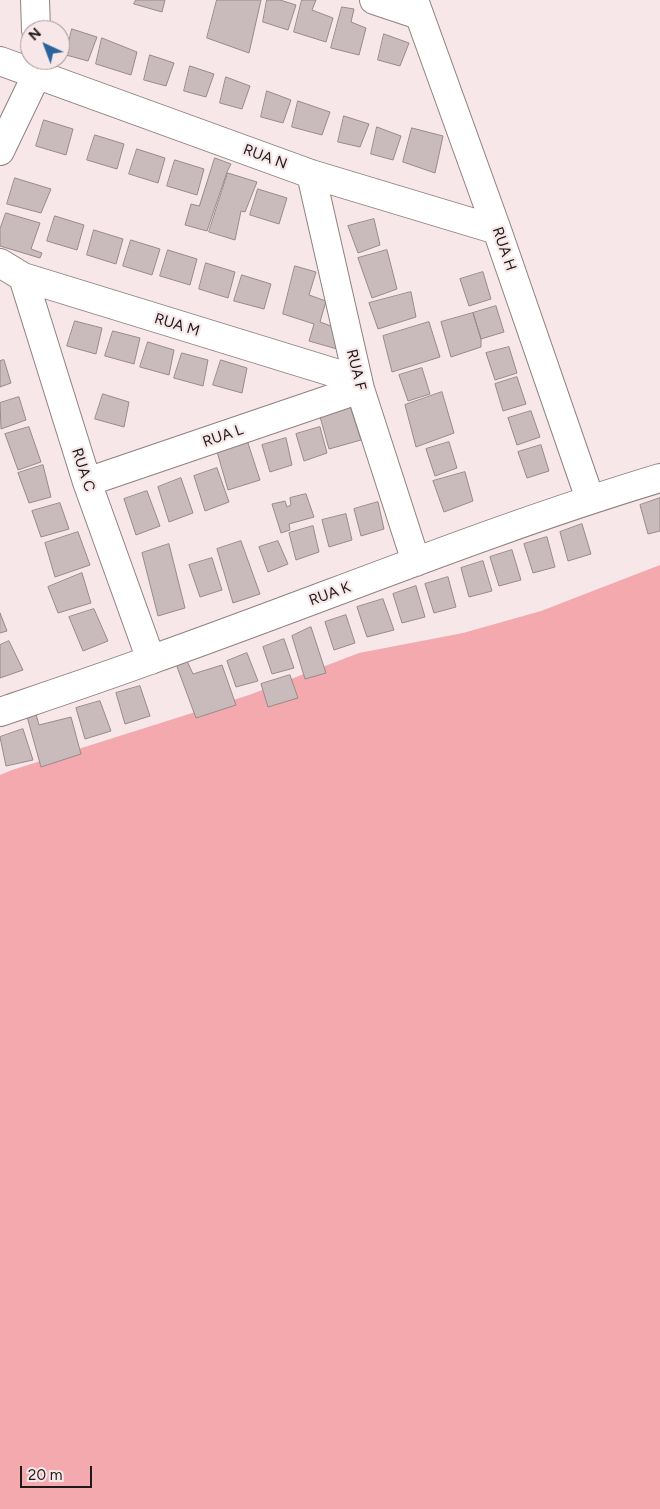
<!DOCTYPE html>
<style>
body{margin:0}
#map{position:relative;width:660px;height:1509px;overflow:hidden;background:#f7e7e8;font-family:Figtree,sans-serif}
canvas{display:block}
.north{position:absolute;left:20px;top:20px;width:50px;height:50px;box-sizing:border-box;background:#f7e7e8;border:1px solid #a19596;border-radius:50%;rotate:317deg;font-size:14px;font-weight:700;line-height:20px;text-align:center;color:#1f1a1a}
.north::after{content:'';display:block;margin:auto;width:18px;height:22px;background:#2b649c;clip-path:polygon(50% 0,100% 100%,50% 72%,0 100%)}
.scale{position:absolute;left:20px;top:1466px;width:72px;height:22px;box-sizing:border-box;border:2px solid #1f1a1a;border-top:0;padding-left:6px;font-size:15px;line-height:18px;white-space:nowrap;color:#1f1a1a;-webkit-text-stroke:4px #f7e7e8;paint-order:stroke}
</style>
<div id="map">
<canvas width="660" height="1509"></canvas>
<div class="north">N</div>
<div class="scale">20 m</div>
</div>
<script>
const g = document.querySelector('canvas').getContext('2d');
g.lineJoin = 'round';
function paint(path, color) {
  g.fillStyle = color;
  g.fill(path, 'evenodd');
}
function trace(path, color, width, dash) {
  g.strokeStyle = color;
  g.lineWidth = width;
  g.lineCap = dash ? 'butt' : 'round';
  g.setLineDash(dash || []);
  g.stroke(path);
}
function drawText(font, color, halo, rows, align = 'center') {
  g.font = font + ' Figtree,sans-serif';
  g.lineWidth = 4.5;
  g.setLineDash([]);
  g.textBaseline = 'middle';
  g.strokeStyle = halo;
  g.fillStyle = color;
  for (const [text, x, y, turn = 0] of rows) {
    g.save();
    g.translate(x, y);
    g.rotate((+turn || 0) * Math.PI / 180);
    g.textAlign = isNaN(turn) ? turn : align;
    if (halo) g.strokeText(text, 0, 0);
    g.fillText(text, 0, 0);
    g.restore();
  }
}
const green = new Path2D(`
 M660,565V1509H0V775L12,770L249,695L359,653L463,633L541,611Z`);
const building = new Path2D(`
 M136,0H165L162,12L134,4Z
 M217,0H261L249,53L207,38Z
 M267,0H280L296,5L288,30L263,22Z
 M302,0H316L312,10L333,18L326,42L294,32Z
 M342,7L354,9L351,22L366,28L359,55L331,48Z
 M72,29L97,37L88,61L66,55Z
 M384,34L409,43L400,66L378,60Z
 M102,38L137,52L131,75L96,64Z
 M150,55L174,63L166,86L144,80Z
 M190,66L214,74L206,97L184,91Z
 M226,77L250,86L242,109L220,103Z
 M267,91L291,100L283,123L261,117Z
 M298,101L330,112L322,135L292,127Z
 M344,116L369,124L360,147L338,142Z
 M44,120L73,129L66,155L36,146Z
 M377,127L401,136L393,160L371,154Z
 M412,128L443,136L435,173L403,162Z
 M95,135L124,144L117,169L87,160Z
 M137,149L165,158L158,183L129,174Z
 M215,158L231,164L227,172L207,231L185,225L191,204L199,206Z
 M175,160L204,169L197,195L167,186Z
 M228,173L257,182L245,212L241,211L235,240L209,232Z
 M15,178L51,189L41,213L7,204Z
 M258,189L287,198L279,224L250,215Z
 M6,213L40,223L31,249L42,253L40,258L0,246V229Z
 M55,216L84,225L77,250L47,241Z
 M374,219L380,245L358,253L348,226Z
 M94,230L123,239L116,264L87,255Z
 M131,240L160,249L152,275L123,266Z
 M168,250L197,259L190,285L160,276Z
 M387,250L397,289L372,298L358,258Z
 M206,263L235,272L228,298L199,289Z
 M295,266L316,272L309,295L326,301L320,322L331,326L341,344L337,349L309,341L314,324L283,314Z
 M483,272L491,299L469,306L460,279Z
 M242,275L271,284L264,309L234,301Z
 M411,292L416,317L378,329L369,303Z
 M496,306L504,332L481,339L473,313Z
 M473,313L481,339V347L451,357L441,322Z
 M75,321L102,328L96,354L67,346Z
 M429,322L440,357L392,372L383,336Z
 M113,331L140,338L134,364L105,356Z
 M148,342L174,350L169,375L140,367Z
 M509,347L517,373L495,380L486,353Z
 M182,353L208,360L203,386L174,378Z
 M4,360L11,383L0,387V361Z
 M221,360L247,368L242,393L213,385Z
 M422,368L430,394L408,401L399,375Z
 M517,377L526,404L503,411L495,384Z
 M442,392L454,433L416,447L405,405Z
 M103,394L129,402L124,427L95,419Z
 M19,397L26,420L1,429L0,403Z
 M349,403L361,440L329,449L319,413Z
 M531,411L540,437L517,445L508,418Z
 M29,427L41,462L18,470L5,434Z
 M320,427L327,453L304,461L296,434Z
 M246,437L260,480L228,490L216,448Z
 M286,438L292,465L270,472L262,445Z
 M449,442L457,468L435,476L426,449Z
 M541,445L549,471L527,478L518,452Z
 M43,465L51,497L29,503L18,473Z
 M217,468L229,502L205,511L194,476Z
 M465,472L473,501L444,512L433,481Z
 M181,478L193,513L169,522L158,487Z
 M147,491L160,526L136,535L124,499Z
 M306,494L314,517L289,524L290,530L281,533L272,504L285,501L287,507L291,505L290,498Z
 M660,498V531L648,534L640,505Z
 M378,502L384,529L361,536L354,509Z
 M60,503L69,529L41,537L32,511Z
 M346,514L352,540L329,547L322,520Z
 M582,524L591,554L568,561L560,532Z
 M313,526L319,552L296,560L289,533Z
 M78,532L90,565L55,577L45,543Z
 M547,537L555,567L533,573L524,544Z
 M241,541L260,594L233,603L217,549Z
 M278,541L288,564L268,572L259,547Z
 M169,544L185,608L158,616L142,553Z
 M512,550L521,580L499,586L490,557Z
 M212,558L222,590L200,597L189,565Z
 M483,561L492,591L469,597L461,568Z
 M82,573L91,603L58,613L48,587Z
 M448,577L456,607L434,613L425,584Z
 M416,586L425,617L402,623L393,594Z
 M383,599L394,630L367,637L357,607Z
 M94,609L108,641L83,651L69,617Z
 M0,613L7,631L0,633Z
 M346,615L355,643L334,650L325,622Z
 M311,627L326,673L305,679L292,636Z
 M284,639L294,668L272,674L263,647Z
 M9,641L23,670L0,678V645Z
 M247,653L258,681L236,687L227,661Z
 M187,661L193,674L222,665L236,705L196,718L176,664Z
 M290,675L298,698L268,707L261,684Z
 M140,686L150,716L125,724L116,693Z
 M100,701L111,731L85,739L76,708Z
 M35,711L39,725L71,717L81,754L41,767L26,713Z
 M23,729L33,760L6,766L0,737Z`);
const minor = new Path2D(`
 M35,0L36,30
 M374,0L419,15
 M414,0L497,230L590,499
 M0,61L311,174L497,230
 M0,151L37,74V60
 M311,174L360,389L416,562
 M0,263L23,277L358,380
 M23,277L87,482L151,660
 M87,482L360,389
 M0,712C50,695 101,678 150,660C320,600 487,530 660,478`);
const streetNames = [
 ["RUA N",265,157,20],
 ["RUA H",504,249,71],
 ["RUA M",177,325,17],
 ["RUA F",356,370,76],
 ["RUA L",223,436,-19],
 ["RUA C",83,470,72],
 ["RUA K",330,594,-20]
];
paint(green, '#f4a9ae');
paint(building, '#c9babb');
trace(building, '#988a8a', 1);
trace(minor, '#8f8182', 30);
trace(minor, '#fff', 28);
drawText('15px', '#1f1a1a', '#f7e7e8', streetNames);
</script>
